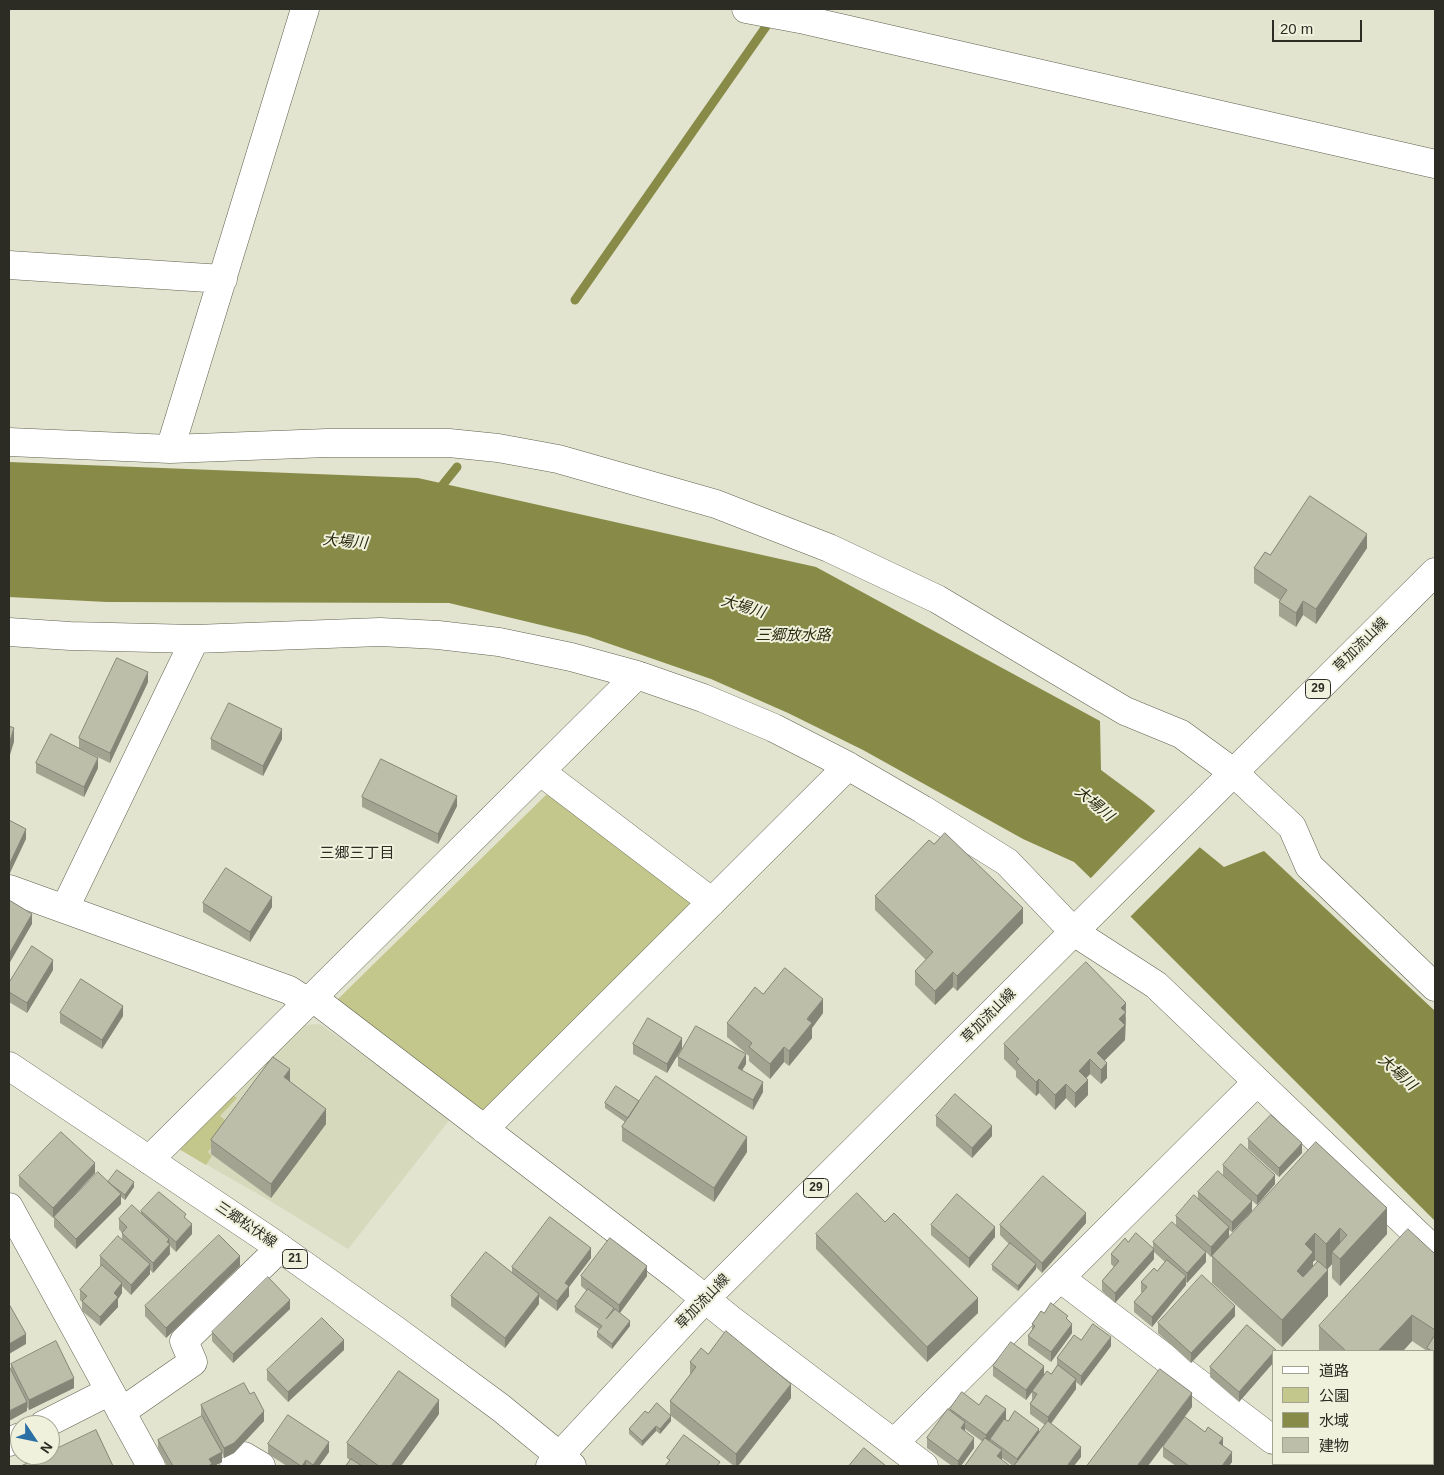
<!DOCTYPE html>
<meta charset="utf-8">
<style>
body{margin:0}
#map{position:relative;width:1444px;height:1475px;overflow:hidden;background:#e2e4cf;font-family:Arial,"Noto Sans JP",sans-serif}
canvas{display:block}
.frame{position:absolute;inset:0;border:10px solid #2c2c25;pointer-events:none}
.legend{position:absolute;left:1272px;top:1350px;width:162px;height:115px;box-sizing:border-box;background:#f0f1dc;border:1px solid #a2a293;margin:0;padding:6px 9px;list-style:none;font-size:15px;color:#2c2c25}
.legend li{display:flex;align-items:center;gap:10px;height:25px}
.legend b{width:25px;border:1px solid #a2a293}
.north{position:absolute;left:10px;top:1415px;width:50px;height:50px;box-sizing:border-box;background:#f0f1dc;border:1px solid #a2a293;border-radius:50%;rotate:124deg;font-size:14px;font-weight:700;line-height:20px;text-align:center;color:#2c2c25}
.north::after{content:'';display:block;margin:auto;width:18px;height:22px;background:#2a70a5;clip-path:polygon(50% 0,100% 100%,50% 72%,0 100%)}
.scale{position:absolute;left:1272px;top:20px;width:90px;height:22px;box-sizing:border-box;border:2px solid #2c2c25;border-top:0;padding-left:6px;font-size:15px;line-height:18px;white-space:nowrap;color:#2c2c25;-webkit-text-stroke:4px #f0f1dc;paint-order:stroke}
</style>
<div id="map">
<canvas width="1444" height="1475"></canvas>
<div class="frame"></div>
<ul class="legend">
<li><b style="height:6px;background:#fff"></b>道路</li>
<li><b style="height:14px;background:#c3c78c"></b>公園</li>
<li><b style="height:14px;background:#888b48"></b>水域</li>
<li><b style="height:14px;background:#bdbeaa"></b>建物</li>
</ul>
<div class="north">N</div>
<div class="scale">20 m</div>
</div>
<script>
const g = document.querySelector('canvas').getContext('2d');
g.lineJoin = 'round';
function paint(path, color) {
  g.fillStyle = color;
  g.fill(path, 'evenodd');
}
function trace(path, color, width, dash) {
  g.strokeStyle = color;
  g.lineWidth = width;
  g.lineCap = dash ? 'butt' : 'round';
  g.setLineDash(dash || []);
  g.stroke(path);
}
function drawText(font, color, halo, rows, align = 'center') {
  g.font = font + ' Arial,"Noto Sans JP",sans-serif';
  g.lineWidth = 4;
  g.setLineDash([]);
  g.textBaseline = 'middle';
  g.strokeStyle = halo;
  g.fillStyle = color;
  for (const [text, x, y, turn = 0] of rows) {
    g.save();
    g.translate(x, y);
    g.rotate((+turn || 0) * Math.PI / 180);
    g.textAlign = isNaN(turn) ? turn : align;
    if (halo) g.strokeText(text, 0, 0);
    g.fillText(text, 0, 0);
    g.restore();
  }
}
const built = new Path2D(`
 M320,1024L451,1118L348,1249L272,1202L179,1149L303,1025Z`);
const green = new Path2D(`
 M549,792L694,904L492,1109H478L336,1001Z
 M233,1095L237,1098L220,1116L230,1124L208,1152L212,1156L206,1165L179,1149Z`);
const water = new Path2D(`
 M9,462L418,478L816,567L1100,721L1101,770L1143,801L1224,867L1264,851L1435,1011V1221L1129,915L1074,862L1023,839L863,750L788,713L711,679L587,636L449,603L107,602L9,597Z`);
const pier = new Path2D(`
 M1157,809L1201,846L1129,918L1089,880Z`);
const stream = new Path2D(`
 M575,300L772,18
 M437,492L457,467`);
const minor = new Path2D(`
 M746,9L805,20L1435,164
 M9,265L223,279
 M9,442L170,449L327,443H449L498,448L558,459L716,504L829,548L937,599L1125,711L1181,734L1233,772L1292,827L1309,866L1435,987
 M170,449L305,9
 M9,632L70,636L195,639L380,632L438,635L499,642L571,657L637,675L703,698L774,728L848,766L922,809L1007,862L1074,932L1156,985L1435,1251
 M541,772L712,902
 M9,889L289,990L309,1003
 M65,908L195,639
 M313,998L683,1281L730,1319L924,1466
 M484,1129L848,766
 M149,1160L637,675
 M9,1207L151,1466
 M1060,1278L1273,1440
 M121,1412L193,1362L184,1341L280,1248
 M43,1425L110,1391
 M9,1442L20,1437
 M894,1443L1257,1082
 M1433,1448L1435,1447
 M1304,1464L1305,1466
 M234,1466L244,1456L261,1466
 M1385,1466L1391,1464`);
const major = new Path2D(`
 M9,1066L270,1241L394,1329L501,1408L572,1466
 M550,1466L705,1299L1435,572`);
const wall = new Path2D(`
 M1367,548L1316,624L1303,615L1296,627L1279,616V602L1280,600L1254,583V568L1270,555Z
 M148,682L110,763L79,748V738Z
 M211,739H282L263,776L211,749Z
 M36,763L98,768L84,797L36,773Z
 M362,797L457,806L438,844L362,807Z
 M875,896L1023,923L957,991L953,987L935,1005L915,985V971L926,960L875,910Z
 M203,903L272,907L250,942L203,912Z
 M53,970L27,1013L9,1002V983Z
 M763,994L823,1013L812,1028V1038L789,1066L784,1062L770,1079L749,1061V1056L727,1037V1023Z
 M60,1013L123,1016L102,1049L60,1023Z
 M1126,1017L1125,1040L1104,1061L1107,1078L1101,1084L1090,1074L1086,1078L1088,1095L1075,1108L1066,1098L1055,1110L1039,1093L1036,1096L1016,1077V1071L1004,1059V1044Z
 M633,1044L682,1048L667,1073L633,1054Z
 M678,1057L746,1064L742,1070L763,1092L753,1110L678,1066Z
 M290,1082L326,1124L271,1198L211,1154V1140Z
 M639,1101L747,1152L714,1202L622,1141V1127L625,1122L605,1108V1103Z
 M936,1116L992,1136L972,1158L936,1126Z
 M1248,1139L1302,1153L1279,1177L1248,1149Z
 M1223,1165L1275,1184L1257,1205L1223,1175Z
 M95,1173L53,1218L19,1186V1176Z
 M108,1182L134,1187L125,1200L121,1197V1204L76,1249L54,1227V1217Z
 M1198,1192L1252,1211L1232,1232L1229,1230V1237L1211,1257L1206,1252V1262L1187,1283L1186,1282V1285L1152,1327L1134,1312V1302L1142,1293L1141,1292V1282L1157,1271L1165,1262L1154,1252V1259L1115,1303L1102,1291V1281L1114,1267L1111,1264V1254L1128,1242L1153,1248V1242L1176,1225V1216L1198,1199Z
 M1387,1208V1234L1340,1286L1332,1278V1264L1327,1269L1328,1296L1282,1347L1212,1283V1256ZM1315,1260L1317,1262L1313,1266V1262Z
 M141,1211L186,1219L192,1234L176,1252L170,1246V1254L153,1273L150,1270V1274L131,1295L122,1286V1293L118,1299V1307L100,1326L82,1311V1302L80,1300V1290L101,1267L100,1266V1256L122,1239V1233L119,1229V1219L141,1214Z
 M885,1222L978,1313L927,1362L816,1249V1234Z
 M1086,1223L1042,1273L1036,1267V1269L1018,1291L992,1270V1265L1009,1244L1000,1235V1225Z
 M931,1225L995,1237L969,1268L931,1235Z
 M1435,1254V1380L1433,1379V1351H1427L1412,1341L1403,1351H1319V1326Z
 M591,1258L569,1287V1296L557,1311L539,1297V1304L505,1348L451,1306V1296L512,1273V1267Z
 M240,1266L166,1338L145,1316V1306Z
 M581,1276H647L620,1313L630,1326L612,1349L597,1337V1332L599,1329L575,1312V1307L587,1291L581,1286Z
 M290,1309L233,1363L212,1341V1332Z
 M1044,1313L1068,1320L1072,1333L1051,1362L1028,1345V1336L1032,1330V1324Z
 M1235,1316L1191,1363L1158,1333V1323Z
 M1247,1325L1276,1350V1351H1273V1363L1239,1402L1210,1377V1367Z
 M1081,1340L1111,1346L1081,1386L1076,1382V1389L1051,1424L1081,1457L1013,1466L1002,1458L965,1466L983,1442L965,1429V1431L974,1448L961,1466H952L927,1448V1438L950,1411V1409L979,1405L1006,1419L1005,1420L1008,1421L1039,1433L1045,1425L1030,1414V1404L1032,1400V1392L1026,1400L993,1376V1366L1044,1375L1051,1374L1057,1367V1358Z
 M344,1350L288,1402L267,1380V1370Z
 M708,1354L791,1398L738,1466H734L670,1415V1401L690,1375V1362Z
 M11,1364L74,1388L29,1410L27,1407V1411L11,1370Z
 M201,1405L264,1421L234,1453L224,1458L222,1453V1462L214,1466H167L158,1450V1440L204,1420L201,1415Z
 M648,1413L671,1421L660,1434L656,1431L642,1446L629,1434V1429Z
 M439,1414L401,1466H346L350,1460L347,1458V1443Z
 M268,1444L329,1452L319,1466H287L268,1454Z
 M1223,1446L1232,1462L1229,1466H1176L1163,1457V1447Z`);
const shadedWall = new Path2D(`
 M1367,534V548L1316,624V609Z
 M1303,601V615L1296,627V613Z
 M148,672V682L110,763V753Z
 M14,728V742L9,758V744Z
 M282,729V739L263,776V766Z
 M98,758V768L84,797V787Z
 M457,796V806L438,844V834Z
 M26,829V839L9,875V865Z
 M272,897V907L250,942V932Z
 M1023,908V923L957,991V976Z
 M32,914V924L9,964V954Z
 M53,960V970L27,1013V1003Z
 M953,972V987L935,1005V991Z
 M823,999V1013L812,1028V1038L789,1066V1051L807,1019Z
 M1126,1003L1125,1040L1098,1067L1097,1053L1119,1019L1121,1008Z
 M123,1006V1016L102,1049V1040Z
 M682,1038V1048L667,1073V1064Z
 M784,1047V1062L770,1079V1064Z
 M746,1054V1064L738,1077V1068Z
 M1090,1059V1074L1079,1086V1071Z
 M1107,1063V1078L1101,1084V1070Z
 M290,1069V1083L284,1077Z
 M1039,1079V1093L1036,1096V1082Z
 M1088,1080V1095L1075,1108V1093Z
 M763,1082V1092L753,1110V1100Z
 M1066,1084V1098L1055,1110V1095Z
 M326,1109V1124L271,1198V1184Z
 M992,1126V1136L972,1158V1148Z
 M747,1137V1152L714,1202V1188Z
 M1302,1143V1153L1279,1177V1168Z
 M95,1163V1173L53,1218V1208Z
 M1275,1175V1184L1257,1205V1196Z
 M134,1182V1187L125,1200V1195Z
 M121,1194V1204L76,1249V1239Z
 M1252,1201V1211L1232,1232V1222Z
 M1387,1208V1234L1340,1286V1259Z
 M1086,1213V1223L1042,1273V1263Z
 M192,1224V1234L176,1252V1242Z
 M995,1227V1237L969,1268V1258Z
 M1229,1227V1237L1211,1257V1247Z
 M1340,1228V1255L1332,1252V1264L1326,1271V1244Z
 M1315,1233V1260L1313,1262V1279L1297,1297V1271L1305,1244Z
 M169,1239L170,1254L153,1273V1263Z
 M591,1248V1258L569,1287V1296L557,1311V1301L565,1283Z
 M1154,1249V1259L1115,1303V1293Z
 M1206,1252V1262L1187,1283V1273Z
 M240,1256V1266L166,1338V1328Z
 M150,1264V1274L131,1295V1285Z
 M1036,1264V1269L1018,1291V1286Z
 M647,1266V1276L619,1314V1305Z
 M1328,1270V1296L1282,1347V1320Z
 M1186,1276V1285L1152,1327V1317Z
 M122,1283V1293L118,1299V1307L100,1326V1317L114,1293Z
 M539,1294V1304L505,1348V1338Z
 M978,1298V1313L927,1362V1347Z
 M290,1300V1309L233,1363V1354Z
 M1235,1306V1316L1191,1363V1353Z
 M1412,1315V1341L1403,1351H1378Z
 M630,1321V1326L612,1349V1344Z
 M1072,1324V1333L1051,1362V1352Z
 M26,1334V1344L9,1354V1344Z
 M1111,1337V1346L1081,1386V1376Z
 M344,1340V1350L288,1402V1392Z
 M1273,1353V1363L1239,1402V1392Z
 M1044,1366V1376L1026,1400V1390Z
 M74,1378V1388L29,1410V1400Z
 M1076,1379V1389L1048,1427V1417Z
 M791,1384V1398L738,1466H736V1454Z
 M1192,1393V1407L1148,1466H1137Z
 M439,1400V1414L401,1466H391Z
 M27,1402V1411L9,1421V1411Z
 M1006,1409V1419L990,1439V1440L986,1445V1435Z
 M264,1411V1421L234,1453L224,1458V1448Z
 M671,1416V1421L660,1434V1429Z
 M965,1422V1431L961,1428Z
 M656,1426V1431L642,1446V1441Z
 M1039,1429V1439L1017,1466V1459Z
 M974,1438V1448L961,1466H958V1461Z
 M1223,1438V1448L1219,1443Z
 M329,1442V1452L319,1466H313V1465Z
 M1081,1447V1457L1074,1466H1067Z
 M1002,1450V1460L997,1456Z
 M222,1452V1462L214,1466H208L209,1459Z
 M1232,1452V1462L1229,1466H1222Z
 M306,1460V1466H302Z`);
const building = new Path2D(`
 M1310,496L1367,534L1316,609L1303,601L1296,613L1279,602L1287,590L1254,568L1265,552L1270,555Z
 M117,658L148,672L110,753L79,738Z
 M229,703L282,729L263,766L211,739Z
 M9,726L14,728L9,744Z
 M51,734L98,758L84,787L36,763Z
 M381,759L457,796L438,834L362,797Z
 M9,820L26,829L9,865Z
 M945,833L1023,908L957,976L953,972L935,991L915,971L933,952L875,896L929,840L934,844Z
 M226,868L272,897L250,932L203,903Z
 M9,900L32,914L9,954Z
 M32,946L53,960L27,1003L9,992V983Z
 M1086,962L1126,1003L1121,1008L1126,1012L1119,1019L1125,1025L1097,1053L1107,1063L1101,1070L1090,1059L1079,1071L1088,1080L1075,1093L1066,1084L1055,1095L1039,1079L1036,1082L1016,1062L1019,1059L1004,1044Z
 M785,968L823,999L807,1019L812,1023L789,1051L784,1047L770,1064L749,1047L752,1043L727,1023L755,987L763,994Z
 M81,979L123,1006L102,1040L60,1013Z
 M648,1018L682,1038L667,1064L633,1044Z
 M696,1026L746,1054L738,1068L763,1082L753,1100L678,1057Z
 M273,1057L290,1069L284,1077L326,1109L271,1184L211,1140Z
 M656,1076L747,1137L714,1188L622,1127Z
 M616,1086L639,1101L628,1118L605,1103Z
 M955,1094L992,1126L972,1148L936,1116Z
 M1271,1115L1302,1143L1279,1168L1248,1139Z
 M61,1132L95,1163L53,1208L19,1176Z
 M1316,1142L1387,1208L1340,1259L1332,1252L1347,1235L1340,1228L1326,1244L1315,1233L1305,1244L1313,1252L1297,1271L1303,1277L1318,1261L1328,1270L1282,1320L1212,1256Z
 M1241,1144L1275,1175L1257,1196L1223,1165Z
 M117,1170L134,1182L125,1195L108,1182Z
 M1218,1171L1252,1201L1232,1222L1198,1192Z
 M98,1172L121,1194L76,1239L54,1217Z
 M1043,1176L1086,1213L1042,1263L1000,1225Z
 M159,1192L186,1214L184,1217L192,1224L176,1242L141,1211Z
 M857,1193L885,1222L894,1213L978,1298L927,1347L816,1234Z
 M957,1194L995,1227L969,1258L931,1225Z
 M1194,1195L1229,1227L1211,1247L1176,1216Z
 M132,1205L169,1239L167,1242L170,1244L153,1263L122,1233L127,1227L119,1219Z
 M550,1217L591,1248L565,1283L569,1286L557,1301L512,1267Z
 M1172,1222L1206,1252L1187,1273L1153,1242Z
 M1408,1229L1435,1254V1330L1412,1315L1378,1351H1346L1319,1326Z
 M1136,1233L1154,1249L1115,1293L1102,1281L1119,1261L1111,1254L1125,1238L1128,1242Z
 M219,1235L240,1256L166,1328L145,1306Z
 M118,1236L150,1264L131,1285L100,1256Z
 M610,1238L647,1266L619,1305L581,1276Z
 M1010,1243L1036,1264L1018,1286L992,1265Z
 M486,1252L539,1294L505,1338L451,1296Z
 M1167,1260L1186,1276L1152,1317L1134,1302L1147,1287L1141,1282L1154,1268L1157,1271Z
 M102,1265L122,1283L114,1293L118,1297L100,1317L82,1301L87,1296L80,1290Z
 M1202,1275L1235,1306L1191,1353L1158,1323Z
 M268,1277L290,1300L233,1354L212,1332Z
 M588,1289L614,1308L606,1319L615,1309L630,1321L612,1344L597,1332L602,1326L575,1307Z
 M1051,1303L1068,1316L1066,1318L1072,1324L1051,1352L1028,1336L1035,1326L1032,1324L1041,1311L1044,1313Z
 M9,1304L26,1334L9,1344Z
 M322,1318L344,1340L288,1392L267,1370Z
 M1093,1324L1111,1337L1081,1376L1057,1358L1074,1335L1081,1340Z
 M1247,1325L1276,1350L1274,1351H1273V1353L1239,1392L1210,1367Z
 M726,1331L791,1384L736,1454L670,1401L696,1367L690,1362L701,1348L708,1354Z
 M1435,1335V1353L1427,1348Z
 M56,1341L74,1378L29,1400L11,1364Z
 M1011,1342L1044,1366L1026,1390L993,1366Z
 M1058,1365L1076,1379L1048,1417L1030,1404L1037,1394L1032,1391L1047,1371L1051,1374Z
 M9,1366L27,1402L9,1411Z
 M1160,1369L1192,1393L1137,1466H1087Z
 M399,1371L439,1400L391,1466H379L347,1443Z
 M244,1383L250,1394L254,1392L264,1411L234,1443L224,1448L201,1405Z
 M962,1392L979,1405L986,1395L1006,1409L986,1435L950,1409Z
 M657,1403L671,1416L660,1429L656,1426L642,1441L629,1429L645,1411L648,1413Z
 M948,1409L965,1422L961,1428L974,1438L958,1461L927,1438Z
 M1015,1411L1039,1429L1017,1459L990,1439L1004,1419L1008,1421Z
 M288,1415L329,1442L313,1465L306,1460L302,1466H301L268,1444Z
 M202,1416L222,1452L209,1459L212,1464L208,1466H173L158,1440Z
 M1185,1417L1205,1432L1208,1427L1223,1438L1219,1443L1232,1452L1222,1466H1189L1163,1447Z
 M1048,1421L1081,1447L1067,1466H1014Z
 M96,1430L113,1466H21L44,1455H50V1452Z
 M684,1435L720,1462L717,1466H665L670,1460L667,1458Z
 M985,1438L1002,1450L997,1456L1010,1466H965Z
 M864,1448L886,1466H849Z
 M351,1459L362,1466H346Z`);
const shields = [
 [1318,689,25],
 [816,1188,25],
 [295,1259,25]
];
const shieldNames = [
 ["29",1318,689],
 ["29",816,1188],
 ["21",295,1259]
];
const streetNames = [
 ["草加流山線",1361,645,-45],
 ["草加流山線",989,1016,-45],
 ["三郷松伏線",246,1225,34],
 ["草加流山線",703,1302,-46]
];
const waterNames = [
 ["大場川",345,542,5],
 ["大場川",743,607,17],
 ["三郷放水路",793,636],
 ["大場川",1094,804,40],
 ["大場川",1397,1073,42]
];
const neighbourhoodNames = [
 ["三郷三丁目",357,854]
];
paint(built, '#d7d9bd');
paint(green, '#c3c78c');
paint(water, '#888b48');
paint(pier, '#e2e4cf');
trace(stream, '#888b48', 9);
trace(minor, '#606250', 29);
trace(major, '#606250', 29);
trace(minor, '#fff', 28);
trace(major, '#fff', 28);
paint(wall, '#a3a392');
paint(shadedWall, '#848577');
paint(building, '#bdbeaa');
trace(building, '#848577', 1);
for (const [x, y, w] of shields) {
  const box = new Path2D();
  box.roundRect(x - w / 2, y - 9.5, w, 19, 4);
  g.fillStyle = '#f0f1dc';
  g.fill(box);
  trace(box, '#2c2c25', 1);
}
drawText('bold 12px', '#2c2c25', null, shieldNames);
drawText('14px', '#2c2c25', '#f0f1dc', streetNames);
drawText('italic 15px', '#2a2b0d', '#f0f1dc', waterNames);
drawText('15px', '#2c2c25', '#f0f1dc', neighbourhoodNames);
</script>
